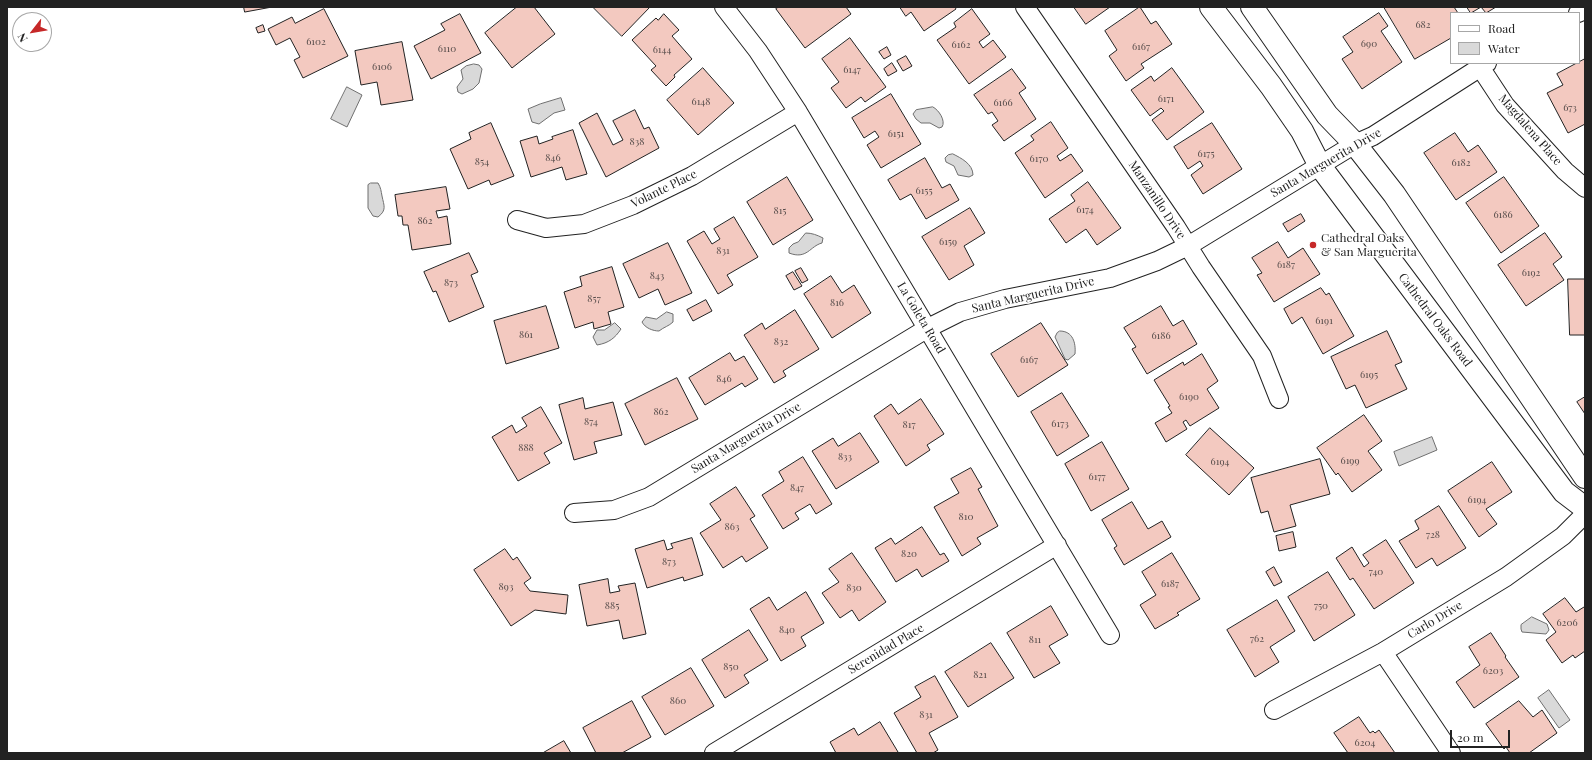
<!DOCTYPE html>
<style>
body{margin:0}
#map{position:relative;width:1592px;height:760px;overflow:hidden;background:#fff;font-family:"Playfair Display",serif}
canvas{display:block}
.frame{position:absolute;inset:0;border:8px solid #222;pointer-events:none}
.legend{position:absolute;left:1450px;top:12px;width:130px;height:52px;box-sizing:border-box;background:#fff;border:1px solid #a7a7a7;margin:0;padding:5px 7px;list-style:none;font-size:12px;color:#222}
.legend li{display:flex;align-items:center;gap:8px;height:20px}
.legend b{width:20px;border:1px solid #a7a7a7}
.north{position:absolute;left:12px;top:12px;width:40px;height:40px;box-sizing:border-box;background:#fff;border:1px solid #a7a7a7;border-radius:50%;rotate:239deg;font-size:11px;font-weight:700;line-height:16px;text-align:center;color:#222}
.north::after{content:'';display:block;margin:auto;width:14px;height:18px;background:#c62828;clip-path:polygon(50% 0,100% 100%,50% 72%,0 100%)}
.scale{position:absolute;left:1450px;top:730px;width:60px;height:18px;box-sizing:border-box;border:2px solid #222;border-top:0;padding-left:5px;font-size:12px;line-height:14px;white-space:nowrap;color:#222;-webkit-text-stroke:3px #fff;paint-order:stroke}
</style>
<div id="map">
<canvas width="1592" height="760"></canvas>
<div class="frame"></div>
<ul class="legend">
<li><b style="height:5px;background:#fff"></b>Road</li>
<li><b style="height:11px;background:#d9d9d9"></b>Water</li>
</ul>
<div class="north">N</div>
<div class="scale">20 m</div>
</div>
<script>
const g = document.querySelector('canvas').getContext('2d');
g.lineJoin = 'round';
function paint(path, color) {
  g.fillStyle = color;
  g.fill(path, 'evenodd');
}
function trace(path, color, width, dash) {
  g.strokeStyle = color;
  g.lineWidth = width;
  g.lineCap = dash ? 'butt' : 'round';
  g.setLineDash(dash || []);
  g.stroke(path);
}
function drawText(font, color, halo, rows, align = 'center') {
  g.font = font + ' "Playfair Display",serif';
  g.lineWidth = 3;
  g.setLineDash([]);
  g.textBaseline = 'middle';
  g.strokeStyle = halo;
  g.fillStyle = color;
  for (const [text, x, y, turn = 0] of rows) {
    g.save();
    g.translate(x, y);
    g.rotate((+turn || 0) * Math.PI / 180);
    g.textAlign = isNaN(turn) ? turn : align;
    if (halo) g.strokeText(text, 0, 0);
    g.fillText(text, 0, 0);
    g.restore();
  }
}
const water = new Path2D(`
 M474,64L479,65L482,69L479,83L473,89L462,94L458,92L457,87L463,79L461,70L466,66Z
 M347,87L362,95L347,127L331,119Z
 M561,98L565,110L554,113L539,124L532,122L528,109L540,104Z
 M933,107C939,110 946,121 942,127L939,128L930,123H921L916,119L913,114L916,110Z
 M953,154C961,158 973,164 973,175L969,177L958,175L954,166L946,162L945,158L948,155Z
 M371,183H378C381,188 381,191 382,196C384,206 387,210 378,217L373,216L368,208V185Z
 M806,233C812,233 817,235 823,238L822,243C810,246 807,260 789,253V248L793,244L798,242Z
 M667,312L673,314V322C669,326 664,327 659,331C653,331 645,328 642,322L646,317L656,319Z
 M615,323L621,329C615,338 609,343 597,345L593,337L597,330H604Z
 M1060,331C1073,331 1076,343 1075,354L1068,360L1065,359L1055,337L1057,333Z
 M1432,437L1437,450L1399,466L1394,452Z
 M1532,617L1547,624L1549,630L1546,634L1522,632L1521,629V625Z
 M1549,690L1570,720L1559,728L1538,698Z`);
const building = new Path2D(`
 M244,7H272L245,12Z
 M517,7H534L555,34L512,68L485,33Z
 M593,7H650L622,36Z
 M779,7H846L851,14L805,48L776,9Z
 M900,7H955L956,9L924,31L911,12L906,16Z
 M1074,7H1110L1086,24Z
 M1140,7L1151,24L1156,21L1172,44L1141,64L1144,68L1126,81L1109,56L1117,50L1105,31Z
 M1384,7H1454L1458,13H1451V38L1415,59Z
 M1467,7H1496L1486,13L1481,7L1471,13Z
 M324,9L348,56L303,78L294,60L300,57L290,38L276,45L268,29L292,17L295,23Z
 M972,9L990,34L979,42L983,48L993,40L1006,57L969,84L937,40L956,27L954,23Z
 M1379,13L1388,26L1381,31L1402,62L1362,89L1342,59L1353,52L1343,37Z
 M460,14L481,53L431,79L414,46L445,30L441,24Z
 M664,14L679,30L672,36L692,59L674,75L675,77L666,86L651,70L656,66L632,40L656,18L658,20Z
 M263,25L265,31L258,33L256,28Z
 M850,38L886,87L865,102L861,97L846,108L831,88L839,82L822,59Z
 M402,42L413,100L381,105L377,82L361,85L355,51Z
 M887,47L891,55L884,59L879,52Z
 M906,56L912,66L903,71L897,61Z
 M1585,59V124L1568,133L1547,93L1563,85L1557,74Z
 M892,63L897,71L888,76L884,69Z
 M703,68L734,103L698,135L667,100Z
 M1172,68L1204,112L1167,140L1152,120L1164,111L1161,108L1150,116L1131,90L1151,76L1154,81Z
 M1012,69L1026,88L1019,93L1036,119L1004,141L992,125L998,121L992,112L988,114L974,95Z
 M891,94L921,144L881,168L867,145L879,137L875,131L864,138L852,118Z
 M635,110L644,129L649,127L659,148L606,177L579,123L597,113L613,145L623,140L613,121Z
 M1051,122L1068,148L1057,156L1060,161L1071,154L1083,171L1045,198L1015,153L1034,140L1031,136Z
 M491,123L514,176L491,185L489,180L468,189L450,149L471,139L469,133Z
 M1212,123L1242,169L1203,194L1191,175L1203,166L1200,161L1188,169L1174,147Z
 M573,130L587,174L566,180L562,167L531,177L520,141L537,136L539,144L553,139L552,137Z
 M1455,133L1468,152L1478,145L1497,172L1456,200L1424,153Z
 M925,158L942,188L950,184L959,200L926,219L911,194L900,200L888,180Z
 M787,177L813,220L773,245L747,202Z
 M1504,177L1539,226L1501,253L1466,203Z
 M1088,182L1121,228L1097,245L1086,229L1066,243L1049,219L1075,201L1071,195Z
 M446,187L450,209L436,211L438,218L447,216L451,244L412,250L408,225H403L402,216H398L395,195Z
 M970,208L985,233L964,246L974,265L949,280L922,237Z
 M1301,214L1305,221L1288,232L1283,224Z
 M734,217L758,257L727,275L733,285L718,294L687,241L704,231L712,244L720,239L714,229Z
 M1545,233L1562,257L1553,264L1564,280L1526,306L1498,265Z
 M1278,242L1288,258L1303,248L1320,274L1274,302L1257,275L1262,273L1252,258Z
 M668,243L692,293L665,305L658,289L639,298L623,264Z
 M469,253L478,272L471,275L484,307L449,322L436,291L433,292L424,272Z
 M612,267L624,307L608,312L611,324L594,329L593,322L575,328L564,292L582,286L580,277Z
 M801,268L808,280L802,283L795,271Z
 M793,272L802,286L794,290L786,276Z
 M831,276L842,293L854,285L871,313L832,338L804,294Z
 M1568,279H1585V335H1570Z
 M1321,288L1326,295L1329,293L1354,336L1323,354L1302,317L1292,324L1284,309Z
 M706,300L712,311L693,321L687,310Z
 M546,306L559,348L506,364L494,321Z
 M1161,306L1173,326L1183,320L1197,344L1147,374L1132,349L1136,347L1124,328Z
 M795,310L819,349L783,371L786,376L774,383L744,335L762,323L765,329Z
 M1041,323L1068,365L1018,397L991,354Z
 M1387,331L1402,362L1395,365L1407,389L1366,408L1355,385L1346,389L1331,357Z
 M730,353L735,361L744,356L758,379L745,387L742,383L705,405L689,378Z
 M1202,354L1218,381L1207,389L1219,408L1190,426L1186,420L1183,422L1187,429L1166,442L1155,423L1172,413L1168,407L1170,406L1154,380L1183,362L1184,365Z
 M677,378L698,419L645,445L625,404Z
 M1062,393L1089,436L1057,456L1031,412Z
 M1585,397V414L1577,402Z
 M583,398L585,409L613,402L622,435L594,442L597,453L574,460L559,405Z
 M921,399L944,434L927,445L930,450L906,466L874,416L891,404L898,414Z
 M541,407L562,443L544,453L550,463L518,481L492,437L512,425L516,433L527,426L522,418Z
 M1364,415L1382,441L1368,451L1382,470L1352,492L1338,473L1336,475L1317,448Z
 M1210,428L1254,468L1229,495L1186,455Z
 M860,433L879,462L836,489L812,451L833,438L838,446Z
 M1102,442L1129,489L1091,511L1065,464Z
 M803,457L832,504L816,514L810,504L795,513L799,519L783,529L762,495L784,481L779,472Z
 M1320,459L1330,494L1290,505L1296,526L1274,532L1268,511L1261,513L1251,478Z
 M1492,462L1512,492L1486,509L1497,524L1479,537L1448,491Z
 M971,468L982,487L978,489L998,526L977,538L981,544L962,556L934,507L959,493L951,479Z
 M736,487L755,516L750,519L768,548L746,562L742,556L723,568L700,533L721,520L710,504Z
 M1132,502L1148,529L1162,521L1171,537L1124,565L1114,548L1117,546L1102,520Z
 M1439,506L1466,548L1437,566L1432,558L1416,568L1399,541L1419,529L1415,521Z
 M922,527L940,555L944,553L949,561L922,577L917,569L896,582L875,548L891,538L895,544Z
 M1293,532L1296,547L1279,551L1276,536Z
 M692,538L703,575L684,581L683,577L647,588L635,549L664,540L667,550L673,548L671,544Z
 M1386,540L1414,583L1374,609L1353,578L1350,580L1336,558L1352,547L1364,567L1369,563L1363,555Z
 M505,549L513,560L517,557L531,578L524,583L530,591L568,595L566,614L535,610L511,626L474,570Z
 M852,553L886,602L859,621L852,610L840,618L822,593L839,582L829,569Z
 M1172,553L1200,599L1177,613L1179,615L1155,629L1140,605L1156,595L1142,572Z
 M1274,567L1282,582L1274,586L1266,572Z
 M1328,572L1355,615L1314,641L1288,597Z
 M608,579L610,593L620,591L618,586L635,583L646,634L623,639L619,620L587,626L579,585Z
 M806,592L824,623L801,637L806,646L781,661L750,609L769,597L777,610Z
 M1565,598L1576,612L1584,607L1585,608V651L1575,658L1573,655L1562,663L1546,640L1556,632L1543,614Z
 M1277,600L1295,631L1270,647L1279,662L1255,677L1227,630Z
 M1051,606L1068,635L1049,646L1060,663L1034,678L1007,633Z
 M749,630L768,660L744,675L749,683L725,698L702,660Z
 M1491,633L1506,656L1505,657L1519,677L1474,708L1456,682L1480,665L1469,647Z
 M991,643L1014,678L968,707L945,672Z
 M691,668L714,706L665,735L642,697Z
 M935,676L958,717L929,733L938,750L933,753H917L894,713L921,697L915,687Z
 M632,701L651,737L622,753H596L583,728Z
 M1519,701L1533,717L1542,710L1557,733L1529,753H1510L1506,747L1504,749L1486,724Z
 M1359,717L1370,733L1373,731L1375,733L1379,730L1395,753H1348L1334,733Z
 M880,722L898,752L896,753H836L830,742L854,728L858,735Z
 M564,741L571,753H543Z`);
const minor = new Path2D(`
 M724,7L758,51L798,112L1110,635
 M1025,7L1176,227L1201,267L1262,356L1279,399
 M1578,13L1585,10
 M1480,67L1505,105L1565,171L1585,188
 M517,220L546,228L584,224L633,205L692,176L798,112
 M574,513L614,510L649,497L928,328L960,312L1005,299L1110,278L1157,261L1188,246L1355,144L1373,136L1487,63
 M1383,652L1451,753
 M1274,710L1383,652L1506,577L1563,536L1585,514
 M714,753L1057,545`);
const secondary = new Path2D(`
 M1211,7L1271,86L1302,131L1320,166L1564,492L1585,508
 M1252,7L1327,115L1355,144L1394,194L1585,477`);
const markers = [
 [1313,245,4,"#c62828"]
];
const numberNames = [
 ["682",1423,25],
 ["6102",316,42],
 ["690",1369,44],
 ["6162",961,45],
 ["6167",1141,47],
 ["6110",447,49],
 ["6144",662,50],
 ["6106",382,67],
 ["6147",852,70],
 ["6171",1166,99],
 ["6148",701,102],
 ["6166",1003,103],
 ["673",1570,108],
 ["6151",896,134],
 ["838",637,142],
 ["6175",1206,154],
 ["846",553,158],
 ["6170",1039,159],
 ["854",482,162],
 ["6182",1461,163],
 ["6155",924,191],
 ["6174",1085,210],
 ["815",780,211],
 ["6186",1503,215],
 ["862",425,221],
 ["6159",948,242],
 ["831",723,251],
 ["6187",1286,265],
 ["6192",1531,273],
 ["843",657,276],
 ["873",451,283],
 ["857",594,299],
 ["816",837,303],
 ["6191",1324,321],
 ["861",526,335],
 ["6186",1161,336],
 ["832",781,342],
 ["6167",1029,360],
 ["6195",1369,375],
 ["846",724,379],
 ["6190",1189,397],
 ["862",661,412],
 ["874",591,422],
 ["6173",1060,424],
 ["817",909,425],
 ["888",526,448],
 ["833",845,457],
 ["6199",1350,461],
 ["6194",1220,462],
 ["6177",1097,477],
 ["847",797,488],
 ["6194",1477,500],
 ["810",966,517],
 ["863",732,527],
 ["728",1433,535],
 ["820",909,554],
 ["873",669,562],
 ["740",1376,572],
 ["6187",1170,584],
 ["893",506,587],
 ["830",854,588],
 ["885",612,606],
 ["750",1321,606],
 ["6206",1567,623],
 ["840",787,630],
 ["762",1257,639],
 ["811",1035,640],
 ["850",731,667],
 ["6203",1493,671],
 ["821",980,675],
 ["860",678,701],
 ["831",926,715],
 ["6204",1365,743]
];
const streetNames = [
 ["Magdalena Place",1530,130,49],
 ["Santa Marguerita Drive",1326,163,-30],
 ["Volante Place",664,189,-26],
 ["Manzanillo Drive",1157,200,56],
 ["Santa Marguerita Drive",1033,295,-13],
 ["La Goleta Road",921,318,59],
 ["Cathedral Oaks Road",1435,320,53],
 ["Santa Marguerita Drive",746,438,-31],
 ["Carlo Drive",1435,620,-31],
 ["Serenidad Place",886,649,-31]
];
const poiNames = [
 ["Cathedral Oaks",1321,238],
 ["& San Marguerita",1321,252]
];
paint(water, '#d9d9d9');
trace(water, '#6f6f6f', 1);
paint(building, '#f3c9c0');
trace(building, '#222', 1);
trace(minor, '#222', 20);
trace(secondary, '#222', 24);
trace(minor, '#fff', 18);
trace(secondary, '#fff', 22);
for (const [x, y, r, color] of markers) {
  const dot = new Path2D();
  dot.arc(x, y, r, 0, 2 * Math.PI);
  g.fillStyle = color;
  g.fill(dot);
  trace(dot, '#fff', 1.5);
}
drawText('10px', '#564c4a', null, numberNames);
drawText('12px', '#222', '#fff', streetNames);
drawText('12px', '#222', '#fff', poiNames, 'left');
</script>
